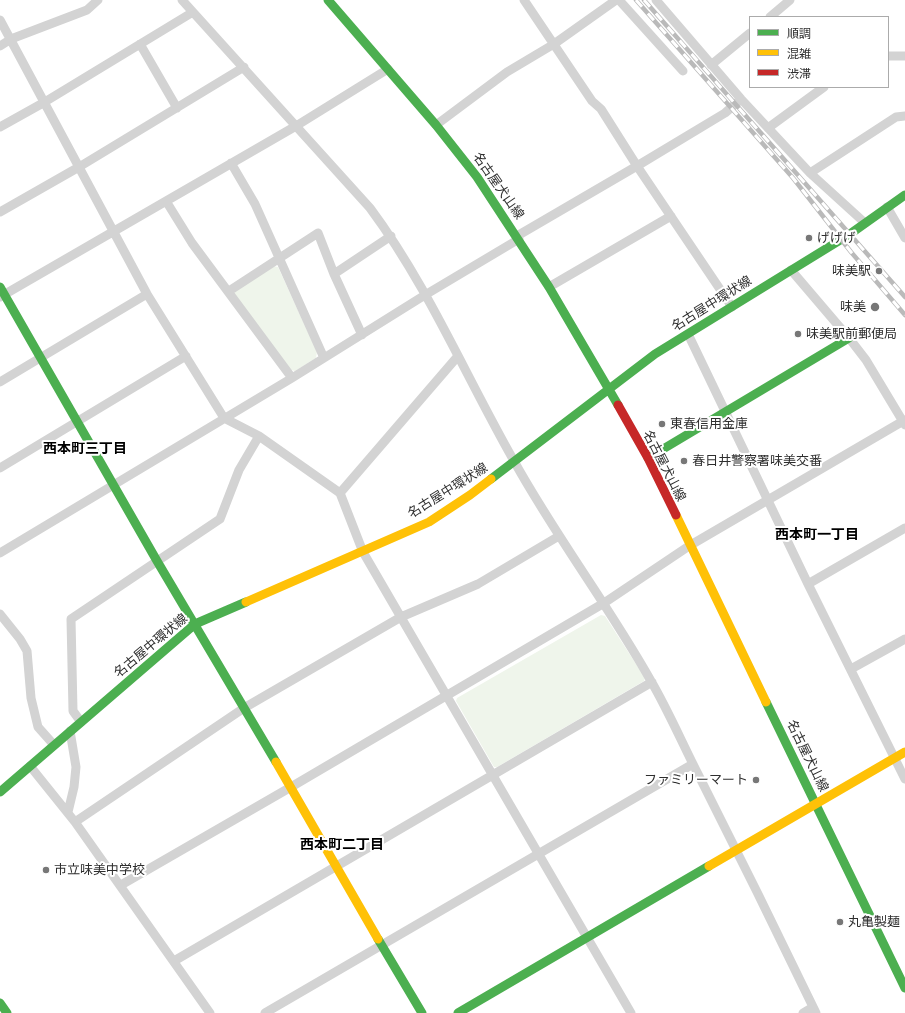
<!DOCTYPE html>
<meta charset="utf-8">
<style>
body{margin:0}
#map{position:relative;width:905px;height:1013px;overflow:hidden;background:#fff;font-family:"Fira Sans","Noto Sans JP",sans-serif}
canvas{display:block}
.legend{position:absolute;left:749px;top:16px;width:140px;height:72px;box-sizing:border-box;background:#fff;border:1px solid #ababab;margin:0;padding:5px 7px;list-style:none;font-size:12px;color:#2e2e2e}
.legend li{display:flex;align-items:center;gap:8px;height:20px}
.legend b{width:20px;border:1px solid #ababab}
</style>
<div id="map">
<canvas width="905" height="1013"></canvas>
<ul class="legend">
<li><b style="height:5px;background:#4caf50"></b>順調</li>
<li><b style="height:5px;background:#ffc107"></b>混雑</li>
<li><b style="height:5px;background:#c62828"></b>渋滞</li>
</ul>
</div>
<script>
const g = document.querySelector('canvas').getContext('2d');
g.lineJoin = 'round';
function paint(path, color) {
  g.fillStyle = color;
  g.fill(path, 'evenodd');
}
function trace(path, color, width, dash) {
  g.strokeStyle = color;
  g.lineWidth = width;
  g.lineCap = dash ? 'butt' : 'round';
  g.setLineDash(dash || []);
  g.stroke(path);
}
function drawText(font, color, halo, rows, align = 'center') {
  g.font = font + ' "Fira Sans","Noto Sans JP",sans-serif';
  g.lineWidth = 4;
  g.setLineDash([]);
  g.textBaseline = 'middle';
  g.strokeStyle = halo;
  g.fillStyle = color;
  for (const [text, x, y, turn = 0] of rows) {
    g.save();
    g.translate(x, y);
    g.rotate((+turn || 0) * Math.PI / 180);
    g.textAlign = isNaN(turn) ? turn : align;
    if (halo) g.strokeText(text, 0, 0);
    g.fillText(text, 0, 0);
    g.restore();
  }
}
const green = new Path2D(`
 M273,266L278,267L317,352L316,358L295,371L288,369L234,294L235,289Z
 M601,615L605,616L645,678L644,681L497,767H494L456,701L457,698Z`);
const street = new Path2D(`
 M182,0L370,208C428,286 466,377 514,461C556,537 609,606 651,681C669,712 683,745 699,776C739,855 778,934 816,1013
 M524,0L592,101L601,109L637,166L732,307
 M619,0L683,71
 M656,0L741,99L810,173L865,223
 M770,17L790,0
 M0,20L147,294L224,418L259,436L340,493L363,552L631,1013
 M140,44L177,108
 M0,46L11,39L87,10L98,0
 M888,56H905
 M711,65L750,33
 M436,125L507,72L554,44L616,0
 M0,127L43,103L193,12
 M768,128L824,87
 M231,163L255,204L324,358
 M810,173L896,117L905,116
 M166,201L192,243L292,378
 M887,207L905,238
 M0,212L79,167L244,67
 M517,236L637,166L725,113L741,99
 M791,270L849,338L866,360L905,425
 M334,274L391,236
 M549,287L671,216
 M229,291L318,233L334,274L362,335
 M0,297L296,126L388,69
 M688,334L808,584L905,779
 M0,382L147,294
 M0,468L186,356
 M340,493L458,356
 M0,553L292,378L425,295L519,239
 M808,584L905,528
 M0,614L20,639L27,651L31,698L38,727L54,745
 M851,669L905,639
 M81,722L73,711L71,619L220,519L239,470L259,436
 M30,766L75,822L210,1013
 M68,812L74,787L76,767L70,731
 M75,822L244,708L401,617L478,584L559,536
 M121,885L291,787L604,603L689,546L905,420
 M174,961L652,682
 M265,1013L693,764
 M803,1013L813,1007`);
const fast = new Path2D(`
 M328,0L436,125L477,177L549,287L618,405
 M0,287L157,561L276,762
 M648,458L849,338
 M491,479L655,354L850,234L905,195
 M766,702L905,988
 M0,792L195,624L246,602
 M378,939L422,1013
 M0,1003L7,1013
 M458,1013L709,866`);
const slow = new Path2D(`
 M676,515L766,702
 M246,602L429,522L470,495L491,479
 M276,762L378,939
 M709,866L905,752`);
const jam = new Path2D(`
 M618,405L648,458L676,515`);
const rail = new Path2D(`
 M636,0L793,178L851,252L905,315
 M644,0L905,297`);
const markers = [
 [809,238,4,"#777"],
 [879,271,4,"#777"],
 [875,307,5,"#777"],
 [798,334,4,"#777"],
 [662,424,4,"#777"],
 [684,461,4,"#777"],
 [756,780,4,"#777"],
 [46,870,4,"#777"],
 [840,922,4,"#777"]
];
const streetNames = [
 ["名古屋犬山線",498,186,55],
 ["名古屋中環状線",712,304,-32],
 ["名古屋犬山線",664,466,63],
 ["名古屋中環状線",448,491,-32],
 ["名古屋中環状線",151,646,-40],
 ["名古屋犬山線",807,756,64]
];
const poiNames = [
 ["げげげ",817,238],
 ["味美駅",871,271,"right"],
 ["味美",866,307,"right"],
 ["味美駅前郵便局",806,334],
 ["東春信用金庫",670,424],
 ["春日井警察署味美交番",692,461],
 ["ファミリーマート",748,780,"right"],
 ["市立味美中学校",54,870],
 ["丸亀製麺",848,922]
];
const neighbourhoodNames = [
 ["西本町三丁目",85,449],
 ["西本町一丁目",817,535],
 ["西本町二丁目",342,845]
];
paint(green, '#eff5eb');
trace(street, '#d3d3d3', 9);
trace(fast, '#4caf50', 9);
trace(slow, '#ffc107', 9);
trace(jam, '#c62828', 9);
trace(rail, '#bababa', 4.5);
trace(rail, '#fff', 3, [9]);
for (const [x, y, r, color] of markers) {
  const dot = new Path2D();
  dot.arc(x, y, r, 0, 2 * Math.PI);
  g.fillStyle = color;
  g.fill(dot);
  trace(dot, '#fff', 1.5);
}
drawText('13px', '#2e2e2e', '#fff', streetNames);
drawText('13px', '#2e2e2e', '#fff', poiNames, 'left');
drawText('bold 14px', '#000', '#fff', neighbourhoodNames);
</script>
